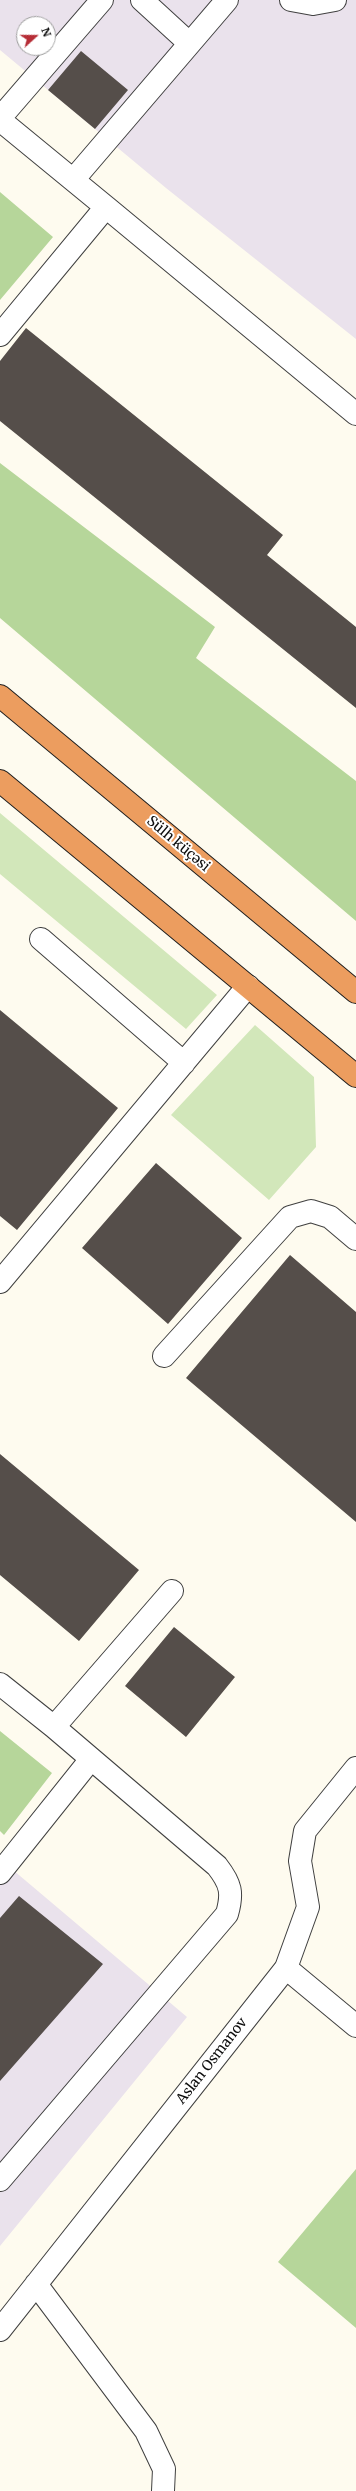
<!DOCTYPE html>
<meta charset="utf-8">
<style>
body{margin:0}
#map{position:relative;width:356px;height:2491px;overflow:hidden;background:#fefbef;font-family:Merriweather,serif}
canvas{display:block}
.north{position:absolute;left:16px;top:16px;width:40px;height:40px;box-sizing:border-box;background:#fff;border:1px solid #9e9e9e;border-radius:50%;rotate:69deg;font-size:11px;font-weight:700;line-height:16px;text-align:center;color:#0d0d0d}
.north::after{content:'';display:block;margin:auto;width:14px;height:18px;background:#b62d36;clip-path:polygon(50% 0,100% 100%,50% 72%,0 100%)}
</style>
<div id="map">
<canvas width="356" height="2491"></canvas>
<div class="north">N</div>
</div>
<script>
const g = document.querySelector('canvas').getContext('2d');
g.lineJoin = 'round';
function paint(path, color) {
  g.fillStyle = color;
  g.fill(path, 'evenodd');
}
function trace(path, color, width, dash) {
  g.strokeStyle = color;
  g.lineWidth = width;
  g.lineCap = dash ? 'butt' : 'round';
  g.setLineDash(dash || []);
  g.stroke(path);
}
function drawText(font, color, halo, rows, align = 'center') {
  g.font = font + ' Merriweather,serif';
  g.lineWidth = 4;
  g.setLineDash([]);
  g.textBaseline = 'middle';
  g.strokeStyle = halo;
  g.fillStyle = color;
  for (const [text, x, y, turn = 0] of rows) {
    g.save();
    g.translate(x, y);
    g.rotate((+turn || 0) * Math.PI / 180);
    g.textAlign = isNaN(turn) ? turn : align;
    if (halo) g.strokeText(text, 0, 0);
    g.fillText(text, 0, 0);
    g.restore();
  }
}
const industrial = new Path2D(`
 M0,0H356V339L166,188L0,50ZM24,24H48V48H24Z
 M0,1859L187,2017L0,2246Z`);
const green = new Path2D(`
 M0,813L217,995L186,1029L0,874Z
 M255,1025L314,1077L316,1147L269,1200L171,1115Z`);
const forest = new Path2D(`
 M0,192L53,237L0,300Z
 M0,463L215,627L196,658L356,781V921L0,618Z
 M0,1731L52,1773L4,1835L0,1831Z
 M356,2169V2328L278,2262Z`);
const building = new Path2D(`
 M81,51L128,90L95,129L48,90Z
 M26,328L283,535L267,555L356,627V708L0,421V361Z
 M0,1010L118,1108L17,1230L0,1216Z
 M156,1163L242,1238L168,1324L82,1248Z
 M290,1255L356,1312V1522L186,1378Z
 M0,1454L139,1570L79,1641L0,1575Z
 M174,1627L235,1677L186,1737L125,1686Z
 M19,1896L103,1964L0,2081V1918Z`);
const lane = new Path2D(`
 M142,0L189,43
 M291,0L313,4L335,0
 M0,118L102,0
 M0,120L106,207L0,335
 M73,180L227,0
 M106,207L356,414
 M41,939L184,1063
 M0,1282L248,986
 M164,1356L290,1217L311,1211L330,1217L356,1239
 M0,1684L54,1727L217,1866C231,1884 233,1893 227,1914L0,2180
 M54,1727L172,1591
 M0,1873L91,1759
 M286,1968L356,2026`);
const street = new Path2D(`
 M36,2284L146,2431L164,2469L163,2491
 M0,2330L286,1968L308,1907L300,1861L305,1831L356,1768`);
const highway = new Path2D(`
 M0,696L356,992
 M0,781L356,1076`);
const streetNames = [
 ["Sülh küçəsi",178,844,40],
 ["Aslan Osmanov",212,2061,-52]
];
paint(industrial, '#eae2ec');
paint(green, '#d2e7ba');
paint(forest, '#b6d69a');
paint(building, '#554e4a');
trace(lane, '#404040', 24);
trace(street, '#404040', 24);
trace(highway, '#1e1e1e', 24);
trace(lane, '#fff', 22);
trace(street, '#fff', 22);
trace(highway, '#ec9d5f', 22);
drawText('14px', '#0d0d0d', '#fff', streetNames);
</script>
